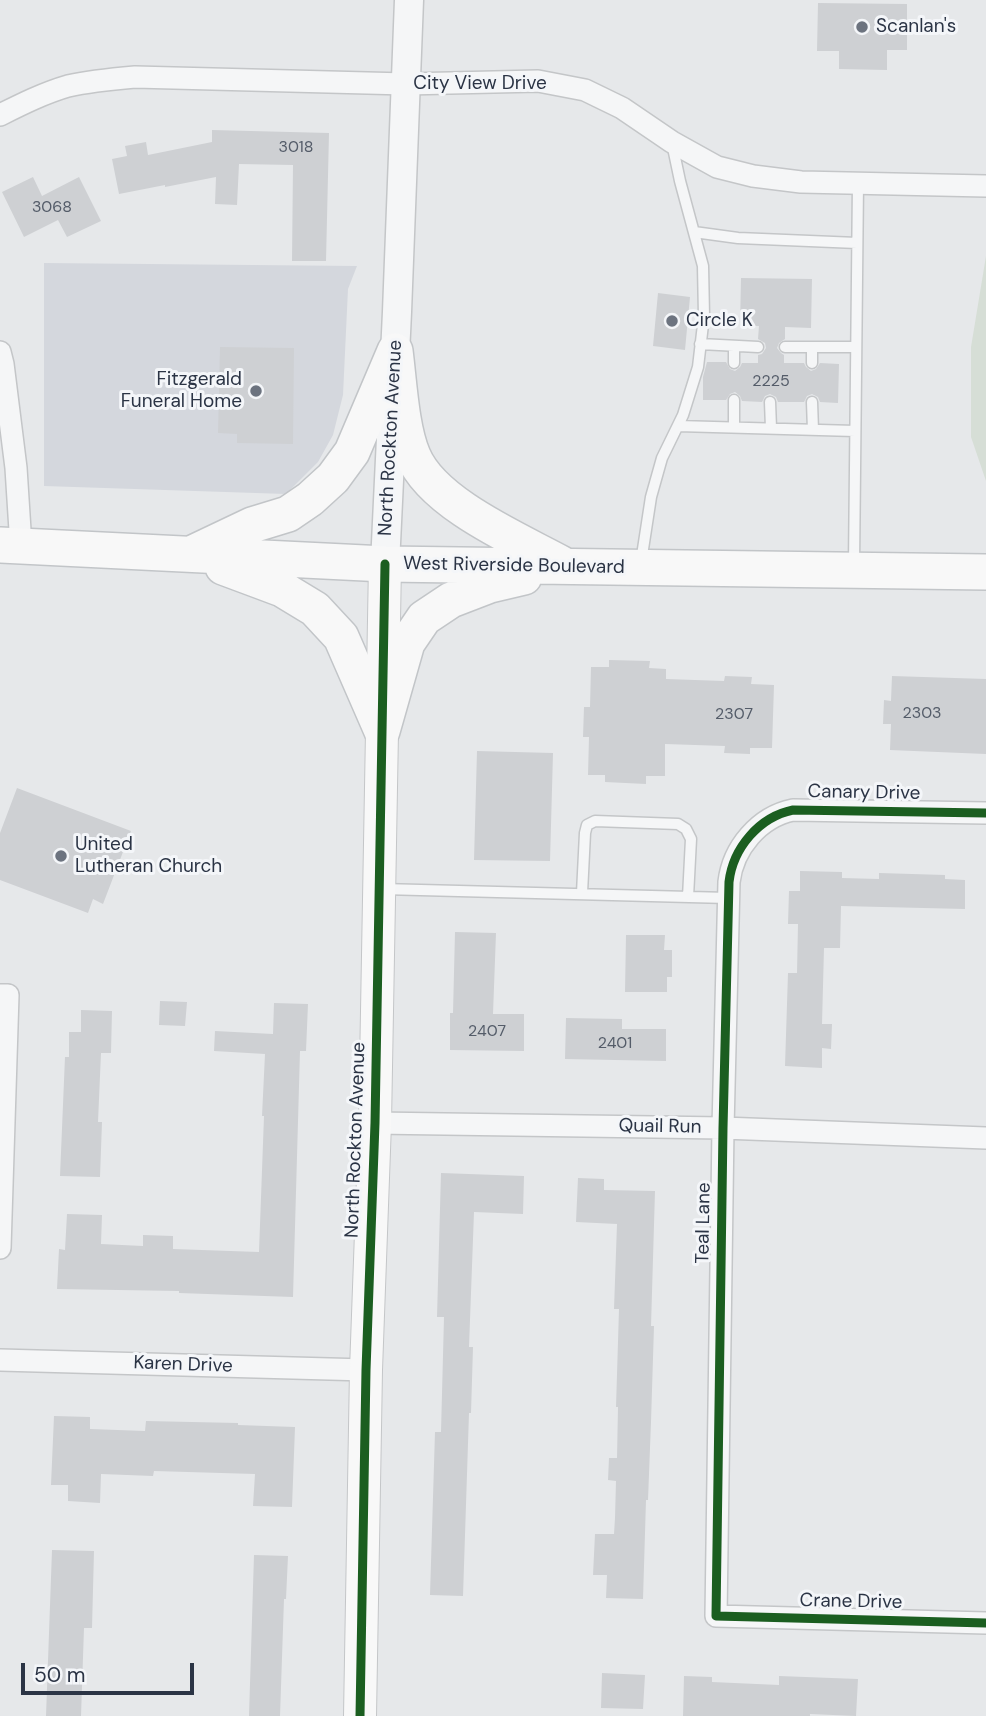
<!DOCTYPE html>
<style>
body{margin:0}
#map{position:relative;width:986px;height:1716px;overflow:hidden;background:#e6e8ea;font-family:"DM Sans",sans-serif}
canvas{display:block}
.scale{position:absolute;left:21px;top:1663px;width:173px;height:32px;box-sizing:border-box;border:4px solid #2b3445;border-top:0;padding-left:9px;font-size:21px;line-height:24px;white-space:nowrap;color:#2b3445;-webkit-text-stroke:5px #f4f6f9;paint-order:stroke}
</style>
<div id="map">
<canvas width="986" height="1716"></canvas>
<div class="scale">50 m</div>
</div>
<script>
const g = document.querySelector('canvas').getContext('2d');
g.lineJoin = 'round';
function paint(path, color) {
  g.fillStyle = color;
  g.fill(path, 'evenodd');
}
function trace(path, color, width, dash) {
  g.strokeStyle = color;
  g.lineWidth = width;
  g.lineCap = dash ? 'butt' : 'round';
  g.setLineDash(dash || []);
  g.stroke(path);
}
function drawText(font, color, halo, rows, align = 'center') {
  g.font = font + ' "DM Sans",sans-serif';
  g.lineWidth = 6;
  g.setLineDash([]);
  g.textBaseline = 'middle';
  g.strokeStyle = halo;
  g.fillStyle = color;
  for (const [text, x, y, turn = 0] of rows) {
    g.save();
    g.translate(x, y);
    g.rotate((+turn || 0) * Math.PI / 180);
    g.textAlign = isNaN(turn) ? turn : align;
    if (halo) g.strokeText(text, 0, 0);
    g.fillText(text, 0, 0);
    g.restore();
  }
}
const built = new Path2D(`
 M44,263L357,266L348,289L343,395L333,435L318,462L286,494L44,486Z`);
const green = new Path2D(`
 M986,256V481L971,437V347Z`);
const building = new Path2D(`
 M818,3L907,4V50H887V70L839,69V51H817Z
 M212,130L329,133L326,261H292L293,165L239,164L237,205L215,204L216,177L165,187V185L119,194L112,159L127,156L125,146L146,142L148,155L212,142Z
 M33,177L42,196L79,177L101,221L67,237L58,220L24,237L2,192Z
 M741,278L812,279L811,328L785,327V339L779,343L777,348L781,353L784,355V363H804L806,367L811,371L816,369L820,363L839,364L838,403L820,402L818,397L812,394L807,396L804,402H778L776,397L770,394L765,396L762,402L742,401L740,396L735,392L730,394L726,400H703V377L707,362H726L730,369L735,371L740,367L742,363H758V355L762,354L766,348L765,343L758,339L759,326H740Z
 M658,293L690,297L685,350L653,346Z
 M220,347L294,348L293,444L237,443V434L218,433Z
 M609,660L650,661L649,668L666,669V679L724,681L725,676L752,677L751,684L774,685L772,748H750V754L724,753L725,746L665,744V776H646V784L605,782V775H588L589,737H583L584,707H590L591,667H609Z
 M892,676L986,679V754L890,750L891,724H883L884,700L891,701Z
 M477,751L553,753L550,861L474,860Z
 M17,788L131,831L103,904L93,899L88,913L0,880V833Z
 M800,871L842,872V878L879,879V873L945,875V879L965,880V909L841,906L840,948H824L822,1024H832L831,1049L822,1048V1068L785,1066L788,973H797L798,924H788L789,891H800Z
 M455,932L496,933L493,1014H524V1051L450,1050V1013H453Z
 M626,935H665L664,950H672V977H667V992H625Z
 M160,1001L187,1002L185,1026L159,1025Z
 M274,1003L308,1004L306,1051H300L293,1297L179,1293V1291L57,1289L59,1249L65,1250L67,1214L102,1215L101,1244L143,1246V1235L173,1236V1249L259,1252L264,1116H262L265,1054L214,1051L215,1031L273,1034Z
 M81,1010L112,1011L111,1053H101L98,1122H102L100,1177L60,1176L65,1057H69V1032H81Z
 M566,1018L622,1019V1029H666V1061L565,1059Z
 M441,1173L524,1176L523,1214L474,1212L469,1347H473L471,1413H469L463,1596L430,1595L435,1432H441L444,1317H437Z
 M578,1178L604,1179V1190L655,1191L651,1326H654L651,1422L648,1500H646L643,1599L606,1598L607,1575H593L595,1534H614L615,1518L616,1481L608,1480L609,1458H617L618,1407H616L619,1309H614L617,1224L576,1222Z
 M54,1416L90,1417V1429L145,1431L146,1421L238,1423V1425L295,1427L292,1507L253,1506L255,1474L154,1471L153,1476L101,1474L100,1503L68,1501V1485H51Z
 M52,1550L94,1551L92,1628H84L81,1716H46Z
 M254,1555L288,1556L286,1599H284L280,1716H249Z
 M602,1673L645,1675L643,1709L601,1708Z
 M684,1676L712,1677V1682L779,1685V1676L858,1679L856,1716L810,1714V1716H683Z`);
const service = new Path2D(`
 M694,232L738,238L857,243
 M700,344L758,347
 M734,346V363
 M785,347H856
 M812,363V348
 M770,402L771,428
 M812,402L813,430
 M678,426L855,431
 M734,427V400
 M641,562L651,497L662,458L683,415L698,367L704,316L703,266L680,181L672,143
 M854,564L858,183
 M382,889L728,898
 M582,893L585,833L587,825L595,821L678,824L686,829L691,839L688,897`);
const minor = new Path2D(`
 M0,115C22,104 44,93 68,86C90,81 112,79 135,77L406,84L538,81L585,90L622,108L672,142L717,167L753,176L801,182L986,186
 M0,352L3,364L16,468L21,546
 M986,813L793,810C759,817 733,848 729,882L723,1128L716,1616L986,1623
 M0,995H8L0,1248
 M375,1123L723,1128L986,1138
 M0,1360L366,1370`);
const tertiary = new Path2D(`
 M385,564L397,312L409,0`);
const secondary = new Path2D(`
 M360,1716L366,1370L375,1123L385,564`);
const primary = new Path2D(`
 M395,351C399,382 401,428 413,456C433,504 518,540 562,564
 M0,545L385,564L986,572
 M193,553L252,525L288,514L310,499L333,478L352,452L395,351
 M223,567L282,589L315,609L341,637L382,731
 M382,731L407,643L424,618L451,600L490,585L524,577`);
const cycleway = new Path2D(`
 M986,813L793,810C759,817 733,848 729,882L723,1128L716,1616L986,1623
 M360,1716L366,1370L375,1123L385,564`);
const markers = [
 [862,27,7,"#6c737f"],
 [672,321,7,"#6c737f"],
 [256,391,7,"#6c737f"],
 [61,856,7,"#6c737f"]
];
const numberNames = [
 ["3018",296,148],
 ["3068",52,208],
 ["2225",771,382],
 ["2303",922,714],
 ["2307",734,715],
 ["2407",487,1032],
 ["2401",615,1044]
];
const poiNames = [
 ["Scanlan's",876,27],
 ["Circle K",686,321],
 ["Fitzgerald",242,380,"right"],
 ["Funeral Home",242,402,"right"],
 ["United",75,845],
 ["Lutheran Church",75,867]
];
const streetNames = [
 ["City View Drive",480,84],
 ["North Rockton Avenue",391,438,-87],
 ["West Riverside Boulevard",514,566,1],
 ["Canary Drive",864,793,1],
 ["Quail Run",660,1127,1],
 ["North Rockton Avenue",356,1140,-88],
 ["Teal Lane",704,1223,-89],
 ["Karen Drive",183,1365,2],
 ["Crane Drive",851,1602,1]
];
paint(built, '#d4d7dd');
paint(green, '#d6ded6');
paint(building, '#ced0d3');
trace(service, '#c4c6c8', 13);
trace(minor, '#c4c6c8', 24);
trace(tertiary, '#c4c6c8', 31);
trace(secondary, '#c4c6c8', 34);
trace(primary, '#c2c5c8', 38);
trace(service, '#f5f6f7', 10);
trace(minor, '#f5f6f7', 21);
trace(tertiary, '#f5f6f7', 28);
trace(secondary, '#f8f8f8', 32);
trace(primary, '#f8f8f8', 35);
trace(cycleway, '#1b5e20', 9);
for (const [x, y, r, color] of markers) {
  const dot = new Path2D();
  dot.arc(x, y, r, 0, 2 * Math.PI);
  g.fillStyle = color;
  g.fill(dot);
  trace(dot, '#f4f6f9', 2.5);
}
drawText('16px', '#545c69', null, numberNames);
drawText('19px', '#2b3445', '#f4f6f9', poiNames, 'left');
drawText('19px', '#2b3445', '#f4f6f9', streetNames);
</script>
